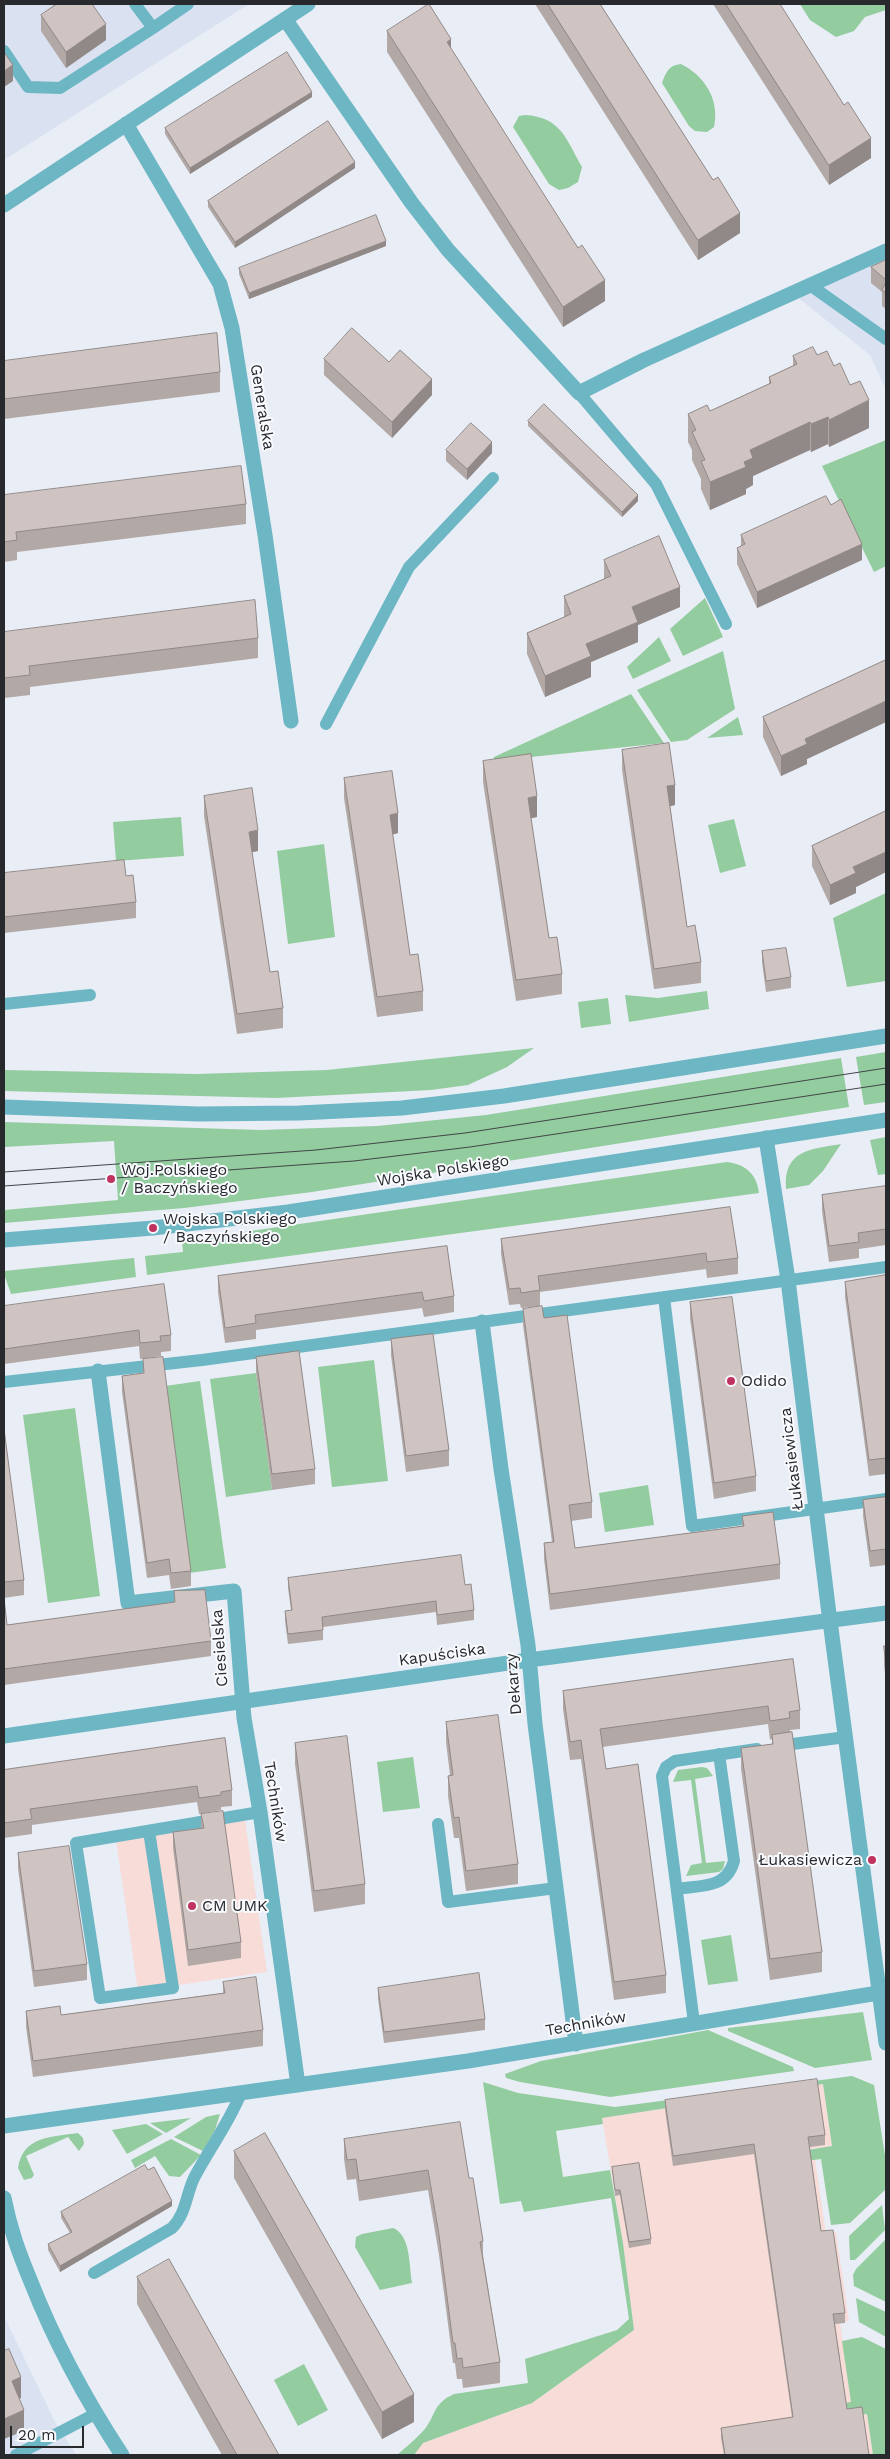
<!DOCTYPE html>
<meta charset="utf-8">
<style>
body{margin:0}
#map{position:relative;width:890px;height:2459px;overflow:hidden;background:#e9edf6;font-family:"Work Sans",sans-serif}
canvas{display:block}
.frame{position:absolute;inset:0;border:5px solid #27292c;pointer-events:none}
.scale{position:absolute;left:10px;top:2426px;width:74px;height:22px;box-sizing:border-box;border:2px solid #27292c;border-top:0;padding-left:6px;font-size:15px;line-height:18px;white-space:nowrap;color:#27292c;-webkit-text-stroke:4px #f8fafe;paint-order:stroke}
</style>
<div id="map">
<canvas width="890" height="2459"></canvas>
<div class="frame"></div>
<div class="scale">20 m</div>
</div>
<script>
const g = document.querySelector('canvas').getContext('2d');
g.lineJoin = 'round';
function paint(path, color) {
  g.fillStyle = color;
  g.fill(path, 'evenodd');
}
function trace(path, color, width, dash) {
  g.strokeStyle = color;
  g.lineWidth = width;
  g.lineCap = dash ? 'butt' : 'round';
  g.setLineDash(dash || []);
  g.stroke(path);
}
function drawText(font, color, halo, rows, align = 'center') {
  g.font = font + ' "Work Sans",sans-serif';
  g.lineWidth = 4;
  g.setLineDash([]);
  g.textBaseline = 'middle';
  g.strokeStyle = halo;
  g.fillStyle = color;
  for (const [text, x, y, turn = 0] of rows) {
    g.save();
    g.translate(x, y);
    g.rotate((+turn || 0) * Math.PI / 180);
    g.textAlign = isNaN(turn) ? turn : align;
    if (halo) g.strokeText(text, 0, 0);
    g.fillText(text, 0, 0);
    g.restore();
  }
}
const built = new Path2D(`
 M4,4H249L4,160Z
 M886,250V390L870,355L792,293Z
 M4,2316L56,2424L76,2454L4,2455Z`);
const education = new Path2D(`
 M245,1820L267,1972L138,1991L116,1840Z
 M823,2084L832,2146L803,2150L804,2160L815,2159L826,2234L836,2232L849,2321L840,2322L851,2402L835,2418L867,2414L873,2455H414L423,2443L532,2403L634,2330L623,2243L602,2118Z`);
const green = new Path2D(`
 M800,4H886V10L865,17L854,31L836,37L810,20Z
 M681,64C705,76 720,100 714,127L707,132L695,131L689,126L662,83C666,72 669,65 681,64Z
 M525,115C561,117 566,139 582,167L578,182L568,188L559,190L549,184L513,127L519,116Z
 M886,440V566L874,572L822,466Z
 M705,598L723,637L683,656L670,629Z
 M659,637L671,661L633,679L627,667Z
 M723,651L735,709L687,740L671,742L637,690Z
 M631,694L664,743L493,761L494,757Z
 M738,717L743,735L707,738Z
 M181,817L184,856L116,861L113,822Z
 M734,819L746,866L720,873L708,825Z
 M324,844L335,937L288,944L277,851Z
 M886,893V981L847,987L833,918Z
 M707,991L709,1009L629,1022L625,995L658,998Z
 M608,998L611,1024L581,1028L578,1002Z
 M534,1048L507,1067L468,1085L431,1090L276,1098L4,1091V1070L196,1074L327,1070Z
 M886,1052V1102L864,1105L856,1057Z
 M841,1058L849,1107L312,1192L184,1208L4,1223V1210L118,1200L114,1141L4,1147V1122L261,1130L377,1126L486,1115Z
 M886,1137V1174L878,1175L870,1140Z
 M841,1144L823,1171L809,1185L786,1189C783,1150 811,1149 841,1144Z
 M727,1162C745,1164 757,1174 759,1193L147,1275L145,1256L183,1252L182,1241Z
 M134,1258L136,1277L11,1294L4,1274V1271Z
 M374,1360L388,1481L332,1487L318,1367Z
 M256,1373L272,1490L226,1497L210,1379Z
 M200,1381L226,1568L189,1573L165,1386Z
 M75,1408L100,1596L48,1603L23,1415Z
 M648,1485L654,1525L605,1532L599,1493Z
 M413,1757L420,1808L383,1812L377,1762Z
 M702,1767L707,1768L713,1776L695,1779L706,1863L725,1861L723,1869L719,1872L686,1876L691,1865L702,1863L691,1780L673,1782L678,1770Z
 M731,1935L738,1981L708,1985L701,1940Z
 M863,2012L872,2060L815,2068L728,2031V2028Z
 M708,2030L793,2067L794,2071L610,2097L520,2082L506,2078L505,2074L541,2061Z
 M852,2076L874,2085L886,2162V2189L850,2223L831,2225L821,2159L804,2161L802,2151L832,2146L823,2084L602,2118L603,2124L556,2131L563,2177L610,2170L623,2243L634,2330L532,2403L423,2443L414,2455H397C406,2447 416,2439 424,2430C436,2416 432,2404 454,2394L528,2383L525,2359L617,2330L629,2319L611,2198L524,2212L521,2201L500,2204L483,2082L518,2093L615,2107Z
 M220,2114L215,2130L203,2151L174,2137L206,2117Z
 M191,2118L166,2133L150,2123Z
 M146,2124L163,2134L127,2154L112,2130Z
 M78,2133L83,2138L84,2144L79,2151L68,2137L26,2156L34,2175L32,2178L24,2180L18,2168C23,2136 51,2137 78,2133Z
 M171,2139L201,2155L180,2177L169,2176L155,2156L135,2168L131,2160Z
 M882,2205L885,2230L855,2260H850L849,2236Z
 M393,2228C411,2235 409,2266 412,2283L380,2290L355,2247L356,2237L362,2234Z
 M886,2239V2302L854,2286L853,2275L856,2269Z
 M856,2298L886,2312V2337L859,2322Z
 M862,2337L886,2349V2455H873L867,2414L834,2418L832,2405L851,2402L842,2341Z
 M304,2364L328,2410L298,2426L274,2380Z`);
const service = new Path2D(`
 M135,4L153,28L188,4
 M4,51L28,87L60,88L153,28
 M810,285L886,339
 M579,393L656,484L726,624
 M326,724L409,567L493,478
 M4,1004L90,995
 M664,1297L692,1526L886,1499
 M4,1382L202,1360L886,1267
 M777,1746L846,1737
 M438,1824L448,1902L556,1888
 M149,1831L173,1988L100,1998L76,1843L260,1812
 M677,1889C702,1885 726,1889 734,1861L719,1754
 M694,2023L662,1776L666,1767L675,1761L757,1749
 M94,2273L172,2228C186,2214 186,2195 194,2178C209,2149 229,2123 241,2093
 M16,2455L95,2414`);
const minor = new Path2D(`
 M285,19L411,202L448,250L579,393L644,360L886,251
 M126,124L220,284L232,328L265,535L291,721
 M4,205L308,4
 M766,1138L788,1280L828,1606L886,2043
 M482,1322L501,1469L528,1645L535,1724L576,2044
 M98,1371L128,1603L234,1591L244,1718L260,1812L298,2085
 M4,1736L529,1660L886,1613
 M4,2126L468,2061L878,1993
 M4,2198C10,2229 19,2253 31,2282C55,2343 86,2400 122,2455`);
const tertiary = new Path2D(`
 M4,1107L198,1114L299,1113L402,1108L504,1096L886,1036
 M4,1240L153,1228L288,1212L886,1120`);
const tram = new Path2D(`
 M4,1172L316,1150L465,1133L886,1068
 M4,1186L354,1161L470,1147L886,1084`);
const wall = new Path2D(`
 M535,4H600L713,180L740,233L698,260Z
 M713,4H780L871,158L829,185Z
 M41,15L106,40L66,68L41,31Z
 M387,31L451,50L605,301L563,327L387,52Z
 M312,97L190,174L165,134V128Z
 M355,168L235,248L208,207V201Z
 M386,246L249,299L239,274V268Z
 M886,260V309L882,306V292L871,283V267Z
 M817,355L834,366L869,428L829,447L828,444L811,452L810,450L753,476V485L746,489V494L710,510L701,489V479L692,460V450L688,442V414L710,411L769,384V377L793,366V356Z
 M324,359L389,362L432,395L392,438L324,375Z
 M4,361L220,372V392L4,419Z
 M528,421L638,501L622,517L528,426Z
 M446,450L492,453L467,480L446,461Z
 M4,495L246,504V524L17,552V560L4,562Z
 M831,505L862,560L757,608L737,564V548L741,546V535Z
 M604,560L680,607L638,625V642L591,662V677L545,697L527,654V633L564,617V596L604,579Z
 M4,632L258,638V658L30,687V695L4,698Z
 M886,660V722L807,759V764L781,776L763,737V717Z
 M622,750L675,805L670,806L687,927L701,962V983L654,989L622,770Z
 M483,761L537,817L531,818L549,938L562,974V994L516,1001L483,782Z
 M344,778L398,833L392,835L410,955L423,991V1011L377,1017L344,798Z
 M204,796L258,851L252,852L270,972L283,1008V1028L237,1034L204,816Z
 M886,811V872L856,887V893L830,905L812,866V846Z
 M4,873L126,876L136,902V918L4,933Z
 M762,951L791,977V988L766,992L762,962Z
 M886,1186V1245L859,1249V1258L829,1262L822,1211V1195Z
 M730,1207L738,1258V1274L707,1278L706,1269L540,1292V1306L521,1308L520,1304L509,1305L501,1254V1239Z
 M447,1246L454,1296V1312L424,1317L422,1308L256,1330V1339L225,1343L218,1292V1276Z
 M886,1275V1474L869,1476L845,1297V1282Z
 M690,1302L756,1476V1491L714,1499L690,1318Z
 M4,1306L171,1335V1351L161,1352V1356L140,1359L139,1346L4,1364Z
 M523,1309L544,1318L592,1502V1518L571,1521L575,1548L742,1526V1516L780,1564V1579L550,1610L544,1559V1543L552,1542L523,1325Z
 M391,1339L449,1450V1466L406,1472L391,1355Z
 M256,1357L315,1469V1484L272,1490L256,1373Z
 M143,1359L191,1571V1586L171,1589L169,1575L147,1578L122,1392V1376L143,1373Z
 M4,1429L24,1580V1595L4,1598Z
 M886,1497V1565L870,1567L863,1516V1500Z
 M288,1578L465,1585L474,1610V1620L437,1625L436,1612L323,1627V1640L288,1644L285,1621V1611L291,1610L288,1588Z
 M174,1591L211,1641V1656L4,1685V1598L7,1625L174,1603Z
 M884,1646H886V1683L884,1665Z
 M793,1659L800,1710V1729L790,1730V1733L822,1952V1972L770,1980L741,1769V1748L772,1744V1739L770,1740L768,1724L602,1747L606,1769L666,1975V1993L614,2000L581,1759L570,1760L563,1709V1691Z
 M446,1722L518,1864V1884L466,1891L459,1838H454L448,1796V1776L450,1775L446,1742Z
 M225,1738L232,1790V1806L221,1807V1810L199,1814L197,1802L32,1825V1834L4,1838V1770Z
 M295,1743L365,1884V1904L314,1912L295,1764Z
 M201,1814L241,1942V1958L188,1966L173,1848V1832L201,1828Z
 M18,1853L87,1964V1980L34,1987L18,1869Z
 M223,1982L263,2030V2046L33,2077L26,2027V2011L61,2015L223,1993Z
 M378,1988L485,2019V2030L384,2043L378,1999Z
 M665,2100L825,2135V2145L810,2147L821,2231L845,2313V2323L835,2324L847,2409L869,2455H724L721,2438V2428L792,2417L754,2154L673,2166L665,2110Z
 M344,2139L469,2178L483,2241V2255L500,2362V2383L463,2388L462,2379H457L455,2363H453L439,2255L428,2190L359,2201L356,2179L347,2180L344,2159Z
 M234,2151L414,2422L382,2439L234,2178Z
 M612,2167L651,2239V2244L629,2248L620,2195L615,2196Z
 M148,2170L172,2206L60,2272L48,2250V2244L70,2233L61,2218V2212Z
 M137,2277L279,2455H222L137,2304Z`);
const shadedWall = new Path2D(`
 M106,24V40L66,68V52Z
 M451,39V60L447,42Z
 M13,65V81L4,87V71Z
 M312,92V97L190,174V168Z
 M871,138V158L829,185V165Z
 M355,162V168L235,248V242Z
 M740,213V233L698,260V240Z
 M386,241V246L249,299V293Z
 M605,280V301L563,327V307Z
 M432,379V395L392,438V422Z
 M869,400V428L829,447V420Z
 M828,417V444L811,452V424Z
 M810,422V450L753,476V485L746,489V494L710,510V482L744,462L750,450Z
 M492,442V453L467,480V469Z
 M638,495V501L622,517V512Z
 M862,544V560L757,608V592Z
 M680,587V607L638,625V642L591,662V677L545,697V676L632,607Z
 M886,701V722L807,759V764L781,776V756L805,739Z
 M675,785V805L667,807V786Z
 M537,796V817L528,819V798Z
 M398,813V833L390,835V815Z
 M258,830V851L249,853V832Z
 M886,852V872L856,887V893L830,905V885L853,867Z
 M172,2201V2206L60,2272V2266Z
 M21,2377V2398L12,2402V2381Z
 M414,2394V2422L382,2439V2412Z
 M24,2410V2431L4,2439V2419Z`);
const building = new Path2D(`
 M57,4H92L106,24L66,52L41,15Z
 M429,4L451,39L447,42L578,248L582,245L605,280L563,307L387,31Z
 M548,4H600L713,180L718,177L740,213L698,240Z
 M726,4H780L844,105L848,102L871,138L829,165Z
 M4,52L13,65L4,71Z
 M287,52L312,92L190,168L165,128Z
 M328,121L355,162L235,242L208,201Z
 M376,215L386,241L249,293L239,268Z
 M886,260V280L871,267Z
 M886,283V293L882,290Z
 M352,328L389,362L400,350L432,379L392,422L324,359Z
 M217,333L220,372L4,399V361Z
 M813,347L817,355L827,351L834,366L840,363L850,385L860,381L869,400L829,420L828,417L811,424L810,422L750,450L753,458L744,462L746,467L710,482L701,461L705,460L692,432L696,430L688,414L707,405L710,411L771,383L769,377L797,364L793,356Z
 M544,404L638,495L622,512L528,421Z
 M471,423L492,442L467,469L446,450Z
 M241,466L246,504L16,532L17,540L4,542V495Z
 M826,496L831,505L841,499L862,544L757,592L737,548L745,544L741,535Z
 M659,536L680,587L632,607L638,622L586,644L591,656L545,676L527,633L571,614L564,596L611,576L604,560Z
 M255,600L258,638L29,666L30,675L4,678V632Z
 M886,660V701L805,739L807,744L781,756L763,717Z
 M669,743L675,785L667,786L687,927L695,925L701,962L654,969L622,750Z
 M531,754L537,796L528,798L549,938L557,937L562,974L516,980L483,761Z
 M392,771L398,813L390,815L410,955L418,954L423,991L377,997L344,778Z
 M252,788L258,830L249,832L270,972L278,971L283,1008L237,1014L204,796Z
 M886,811V852L853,867L856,873L830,885L812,846Z
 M124,860L126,876L133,875L136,902L4,917V873Z
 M786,948L791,977L766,981L762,951Z
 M886,1186V1229L858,1233L859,1242L829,1246L822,1195Z
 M730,1207L738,1258L707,1262L706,1253L538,1276L540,1290L521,1293L520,1288L509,1289L501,1239Z
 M447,1246L454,1296L424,1301L422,1292L255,1315L256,1323L225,1328L218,1276Z
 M886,1275V1458L869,1460L845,1282Z
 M164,1284L171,1335L160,1336L161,1341L140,1343L139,1330L4,1349V1306Z
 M732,1297L756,1476L714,1483L690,1302Z
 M542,1306L544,1318L567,1315L592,1502L569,1505L575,1548L744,1526L742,1516L773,1512L780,1564L550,1594L544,1543L554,1542L523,1309Z
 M433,1334L449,1450L406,1456L391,1339Z
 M299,1351L315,1469L272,1474L256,1357Z
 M163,1357L191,1571L171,1573L169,1559L147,1563L122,1376L144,1373L143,1359Z
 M4,1429L24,1580L4,1582Z
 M886,1497V1549L870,1551L863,1500Z
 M461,1555L465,1585L471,1584L474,1610L437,1615L436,1601L322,1617L323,1630L288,1634L285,1611L292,1610L288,1578Z
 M205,1590L211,1641L4,1669V1598L7,1625L175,1602L174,1591Z
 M884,1646H886V1664Z
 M793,1659L800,1710L789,1712L790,1718L770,1721L768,1706L600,1729L606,1769L638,1764L666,1975L614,1982L581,1740L570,1742L563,1691Z
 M498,1715L518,1864L466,1871L459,1817L454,1818L448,1776L453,1775L446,1722Z
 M792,1732L822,1952L770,1959L741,1748L773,1744L772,1735Z
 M347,1736L365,1884L314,1891L295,1743Z
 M225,1738L232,1790L221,1792V1795L199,1798L197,1786L30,1809L32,1819L4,1823V1770Z
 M223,1811L241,1942L188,1950L173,1832L204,1828L201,1814Z
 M69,1846L87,1964L34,1971L18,1853Z
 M479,1973L485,2019L384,2032L378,1988Z
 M256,1977L263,2030L33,2061L26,2011L60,2006L61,2015L225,1993L223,1982Z
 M817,2079L825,2135L808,2137L821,2231L833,2230L845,2313L833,2314L847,2409L862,2407L869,2455H725L721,2428L793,2417L754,2144L673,2156L665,2100Z
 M460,2122L469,2178H473L483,2241L480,2242L500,2362L463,2368L462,2358L457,2359L455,2343H453L439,2235L428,2170L359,2181L356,2159L347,2160L344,2139Z
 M265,2133L414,2394L382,2412L234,2151Z
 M639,2163L651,2239L629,2242L620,2190H615L612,2167Z
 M145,2165L148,2170L154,2167L172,2201L60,2266L48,2244L72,2232L61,2212Z
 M169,2259L279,2455H237L137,2277Z
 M9,2349L21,2377L12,2381L24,2410L4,2419V2351Z`);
const markers = [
 [111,1179,5,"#c03260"],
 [153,1228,5,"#c03260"],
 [731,1381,5,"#c03260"],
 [872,1860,5,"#c03260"],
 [192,1906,5,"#c03260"]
];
const streetNames = [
 ["Generalska",262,407,81],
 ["Wojska Polskiego",443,1171,-9],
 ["Łukasiewicza",792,1459,-97],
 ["Ciesielska",220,1648,-94],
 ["Kapuściska",442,1655,-8],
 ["Dekarzy",514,1684,-95],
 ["Techników",275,1802,81],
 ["Techników",586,2024,-10]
];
const poiNames = [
 ["Woj.Polskiego",121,1170],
 ["/ Baczyńskiego",121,1188],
 ["Wojska Polskiego",163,1219],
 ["/ Baczyńskiego",163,1237],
 ["Odido",741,1381],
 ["Łukasiewicza",862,1860,"right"],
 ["CM UMK",202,1906]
];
paint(built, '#dae2f1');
paint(education, '#f7dcd8');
paint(green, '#93cc9e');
trace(service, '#6db6c4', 12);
trace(minor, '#6db6c4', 15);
trace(tertiary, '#6db6c4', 15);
trace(tram, '#424548', 1);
paint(wall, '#b2a9a7');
paint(shadedWall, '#918988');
paint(building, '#cfc4c2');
trace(building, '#918988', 1);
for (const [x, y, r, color] of markers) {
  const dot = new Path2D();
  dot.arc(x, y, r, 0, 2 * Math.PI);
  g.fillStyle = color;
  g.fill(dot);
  trace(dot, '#f8fafe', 2);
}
drawText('16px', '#27292c', '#f8fafe', streetNames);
drawText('16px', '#27292c', '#f8fafe', poiNames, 'left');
</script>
